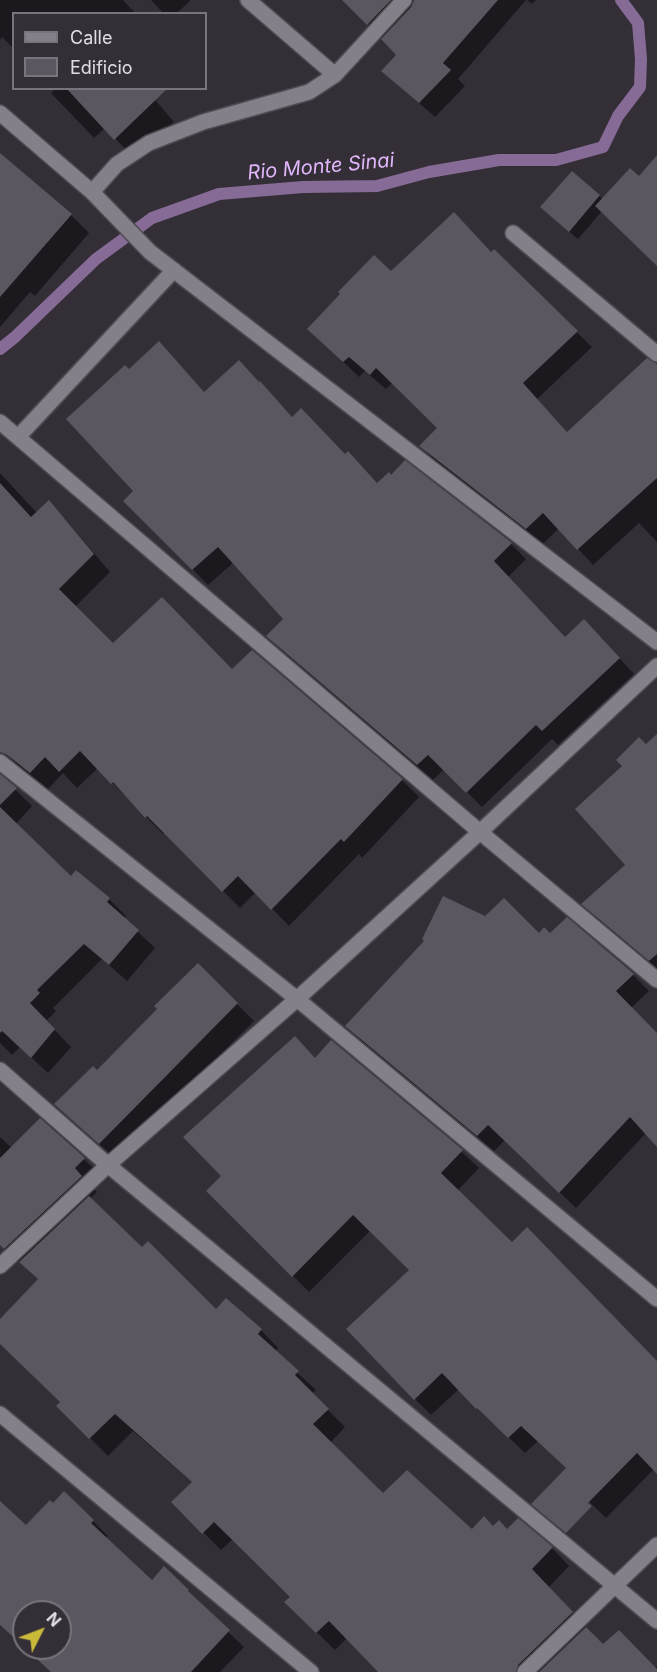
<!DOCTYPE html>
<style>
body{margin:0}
#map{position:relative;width:657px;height:1672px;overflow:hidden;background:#342f37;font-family:Inter,sans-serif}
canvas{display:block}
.legend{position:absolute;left:12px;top:12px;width:195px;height:78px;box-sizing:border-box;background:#342f37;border:2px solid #79757c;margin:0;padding:8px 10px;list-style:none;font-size:18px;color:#e1dee3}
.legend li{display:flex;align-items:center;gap:12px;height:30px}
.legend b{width:30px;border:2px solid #79757c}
.north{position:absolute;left:12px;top:1600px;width:60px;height:60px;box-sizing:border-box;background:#342f37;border:2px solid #79757c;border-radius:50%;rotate:48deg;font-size:16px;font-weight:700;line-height:24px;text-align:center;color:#e1dee3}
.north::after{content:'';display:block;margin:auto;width:21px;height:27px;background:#caba3a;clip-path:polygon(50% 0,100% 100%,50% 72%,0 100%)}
</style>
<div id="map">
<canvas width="657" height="1672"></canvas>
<ul class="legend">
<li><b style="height:8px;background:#847f88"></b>Calle</li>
<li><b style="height:16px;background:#5b565f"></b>Edificio</li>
</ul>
<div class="north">N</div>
</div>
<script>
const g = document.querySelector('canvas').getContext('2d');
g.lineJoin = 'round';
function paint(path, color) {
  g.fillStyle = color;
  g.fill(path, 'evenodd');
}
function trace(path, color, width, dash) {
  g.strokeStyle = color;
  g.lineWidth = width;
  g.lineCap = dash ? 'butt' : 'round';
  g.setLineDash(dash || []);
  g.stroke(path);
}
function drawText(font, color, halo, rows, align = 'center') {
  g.font = font + ' Inter,sans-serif';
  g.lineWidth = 5;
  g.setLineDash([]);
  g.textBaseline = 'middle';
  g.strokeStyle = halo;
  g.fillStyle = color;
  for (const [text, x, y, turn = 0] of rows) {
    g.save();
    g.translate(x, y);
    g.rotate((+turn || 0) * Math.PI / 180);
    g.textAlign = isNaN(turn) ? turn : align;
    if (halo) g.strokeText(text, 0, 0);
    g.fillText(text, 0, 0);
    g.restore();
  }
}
const shadow = new Path2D(`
 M0,0H123L136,14H14V49L2,37L0,40Z
 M151,0H191L176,14H164Z
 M344,0H526L458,79L465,86L435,117L383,71L399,55Z
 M527,0H536L532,4Z
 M56,88H145L174,122L135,159L105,128L94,138L51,93Z
 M0,154L71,215L89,233L35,296L30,292L0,327Z
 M657,159V265L602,211L578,239L551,216L572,173L603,199L639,179Z
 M494,251L592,347L537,399L568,433L657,365V542L639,523L593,565L559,528L543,544L436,462L421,446L439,428L393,382L386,389L365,371L359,377L325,344L391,273L492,254Z
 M129,371L205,393L260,383L293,418L346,456L378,484L391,477L405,462L511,544L526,559L508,577L565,638L599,636L634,674L558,745L552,739L482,807L444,769L433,780L283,651L268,636L285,619L234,562L208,585L126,501L135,491Z
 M0,473L37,513L49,503L66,520L110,572L75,607L113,645L232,671L252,652L402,780L419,797L362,858L359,854L289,926L256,892L240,908L165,832L163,834L98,768L77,788L63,773L48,789L21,769L4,752L0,704Z
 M657,757V968L598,919L584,904L627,865Z
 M0,775L32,806L16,824L72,878L109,899L126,916L124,919L155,948L127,981L102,959L53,1008L56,1011L46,1021L71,1047L48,1073L20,1047L12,1055L0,1043Z
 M485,918L539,935H550L567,919L633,975L649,991L631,1008L657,1035V1144L646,1133L576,1208L505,1140L494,1151L363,1042L347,1026Z
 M198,965L254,1021L116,1159L56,1105L97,1072L159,1009Z
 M332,1042L462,1152L479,1168L457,1191L512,1244L657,1362V1472L654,1469L606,1518L562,1475L567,1469L538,1441L525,1453L494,1423L493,1424L459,1389L431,1415L415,1399L411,1270L371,1230L309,1292L208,1191L224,1176L316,1059Z
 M0,1137L12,1148L84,1159L99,1174L89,1184L97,1192L90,1199L142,1249L216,1311L261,1330L278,1348L275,1352L316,1390L312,1394L345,1427L330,1443L383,1495L472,1531L493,1527L507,1531L552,1548L569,1566L548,1588L604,1646L655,1668L657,1666V1672H380L347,1638L335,1650L286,1602L292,1597L233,1539L221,1550L173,1502L193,1483L133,1431L108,1456L58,1406L62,1402L0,1342V1321L39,1280L0,1244Z
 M0,1503L26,1527L93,1521L108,1536L105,1539L152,1582L188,1591L203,1606L202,1607L244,1647L220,1672H52L25,1648H60V1612H24V1647L0,1625Z`);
const stream = new Path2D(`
 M0,349L15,337L96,259L152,218L219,194L303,187L377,186L429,172L499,160H556L603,147L618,116L640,87L641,59L638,23L621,0`);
const building = new Path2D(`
 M342,0H391L367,25Z
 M414,0H498L443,63L451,70L419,103L381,71L396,55L381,39L411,7Z
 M66,88H168L114,140Z
 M0,153L72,214L0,297Z
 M657,155V266L595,206L630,168L639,176Z
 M572,171L600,195L569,232L540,207Z
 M454,212L491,252L494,249L578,331L523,383L567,432L647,358L657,364V478L577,550L543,513L526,529L419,446L437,428L376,368L370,375L349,357L343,362L307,329L340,294L338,292L374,255L391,271Z
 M159,341L204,392L239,360L259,382L260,381L292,417L301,408L345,454L348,451L377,483L389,472L391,475L405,460L512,543L494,561L565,637L584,619L620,658L542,731L536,725L466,793L428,755L417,765L266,636L283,619L218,547L192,570L123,501L133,491L66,419L125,365L129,369Z
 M0,483L31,517L49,500L94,554L59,589L113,643L162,597L232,669L252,650L403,779L344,842L341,839L271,910L238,876L222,892L147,816L145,818L113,782L111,784L80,751L59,772L45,757L30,773L6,754L0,752Z
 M657,734V954L649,961L581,904L625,865L575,809L622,766L616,760L639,737L646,744Z
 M0,774L17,788L0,805Z
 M0,807L71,876L76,870L110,898L107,902L139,930L109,965L84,944L37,990L40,993L30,1003L55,1029L31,1058L2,1031L0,1033Z
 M443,896L485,916L504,898L539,933L544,927L550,933L567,917L634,974L616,991L657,1033V1147L630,1117L559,1193L488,1125L477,1136L345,1026L424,941L422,939Z
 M198,963L238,1003L99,1144L54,1104L93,1066L97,1070L157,1009L154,1006Z
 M295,1036L315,1058L331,1040L463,1150L441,1173L512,1242L527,1227L657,1361V1474L637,1453L588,1503L592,1506L566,1533L531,1504L566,1468L521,1426L508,1438L477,1408L476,1409L442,1373L414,1400L346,1329L409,1270L353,1215L292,1277L206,1191L221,1176L183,1137Z
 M40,1118L85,1158L75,1168L82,1176L4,1249L0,1245V1158Z
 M89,1196L142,1247L148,1241L216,1309L226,1298L262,1329L258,1334L299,1371L295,1375L329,1409L313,1424L383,1493L407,1470L472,1529L484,1516L493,1526L499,1520L507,1529L518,1518L553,1547L532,1569L573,1612L518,1665L516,1672H378L329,1621L316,1633L284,1602L290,1597L214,1522L202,1534L171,1502L192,1482L115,1414L89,1439L56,1406L60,1402L0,1344V1319L38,1279L19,1262Z
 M64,1491L94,1520L91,1523L152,1580L164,1566L189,1590L188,1591L230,1630L191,1672H51L25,1648H60V1612H24V1647L0,1625V1501L26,1525L50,1500L53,1503Z
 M586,1627L603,1644L619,1630L657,1669V1672H539Z`);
const minor = new Path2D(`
 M248,0L335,75
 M0,113L92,192L150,252L657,642
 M92,192L117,164L149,143L203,122L309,92L335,75L404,0
 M513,233L657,354
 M0,422L480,832L657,980
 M18,437L174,270
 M0,762L297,999L657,1299
 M0,1070L108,1165L657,1621
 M0,1266L108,1165L297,999L480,832L657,666
 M0,1414L311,1672
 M525,1672L657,1545`);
const waterNames = [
 ["Rio Monte Sinai",321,167,-5]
];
paint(shadow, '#0007');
trace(stream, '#866b97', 12);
paint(building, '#5b565f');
trace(minor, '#4f4b52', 18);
trace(minor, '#847f88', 15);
drawText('italic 20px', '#e1b7fb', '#342f37', waterNames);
</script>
